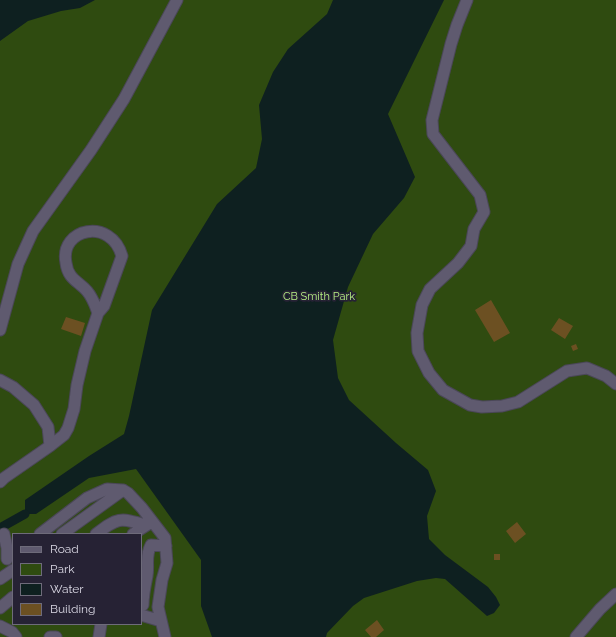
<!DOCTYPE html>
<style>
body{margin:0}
#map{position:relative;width:616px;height:637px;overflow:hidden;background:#302b3e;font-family:Raleway,sans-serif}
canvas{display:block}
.legend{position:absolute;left:12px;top:533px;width:130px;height:92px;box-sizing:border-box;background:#262234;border:1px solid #6e6b7a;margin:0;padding:5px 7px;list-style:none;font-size:12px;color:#dad8e4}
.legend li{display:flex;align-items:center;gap:8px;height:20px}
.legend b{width:20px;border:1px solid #6e6b7a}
</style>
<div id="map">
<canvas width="616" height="637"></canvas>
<ul class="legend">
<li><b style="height:5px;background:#5f5a6f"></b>Road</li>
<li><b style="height:11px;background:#2f4b10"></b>Park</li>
<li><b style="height:11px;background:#0e2020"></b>Water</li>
<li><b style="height:11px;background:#6c5022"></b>Building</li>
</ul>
</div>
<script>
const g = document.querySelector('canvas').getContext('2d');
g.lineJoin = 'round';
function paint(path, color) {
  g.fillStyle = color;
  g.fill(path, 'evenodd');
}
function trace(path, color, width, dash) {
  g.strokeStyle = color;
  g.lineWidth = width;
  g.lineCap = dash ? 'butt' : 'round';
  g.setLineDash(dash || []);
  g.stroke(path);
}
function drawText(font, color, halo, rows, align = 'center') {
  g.font = font + ' Raleway,sans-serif';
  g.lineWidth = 3.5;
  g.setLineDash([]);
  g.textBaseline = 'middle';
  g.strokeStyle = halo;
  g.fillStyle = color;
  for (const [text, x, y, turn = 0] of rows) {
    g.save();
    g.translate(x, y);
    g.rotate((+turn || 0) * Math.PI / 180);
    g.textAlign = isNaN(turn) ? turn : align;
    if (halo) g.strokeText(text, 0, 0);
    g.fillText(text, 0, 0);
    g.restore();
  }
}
const green = new Path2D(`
 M0,0H616V637H0ZM13,534H141V624H13Z`);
const water = new Path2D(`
 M0,0H95L80,8L61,11L28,21L0,41Z
 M333,0H444L388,114L415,177L404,198L373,234L348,287L333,340L338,378L349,400L396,443L428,470L436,491L427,516L429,539L445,555L488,587L496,597L500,605L494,613L487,616L445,579L436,578L417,581L364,598L353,606L327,633L326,637H212L201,606V560L136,469L89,478L36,514H25V500L89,456L124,434L129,416L152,310L217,204L256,168L262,139L259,105L273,72L288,49L327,14Z`);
const canal = new Path2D(`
 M0,528L25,514`);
const building = new Path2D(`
 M491,300L510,333L494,342L475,310Z
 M66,317L85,323L81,336L61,329Z
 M559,318L573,326L565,339L551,330Z
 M576,344L578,349L573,351L571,346Z
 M517,522L526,534L515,543L506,531Z
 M494,554H500V560H494Z
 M377,620L384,630L376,637H371L365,630Z`);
const minor = new Path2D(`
 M467,0L457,25L451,44L432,120L433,134L480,195L484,212L474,229L471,246L458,263L430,289L422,305L417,333L418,351L429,373L443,390L470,405L482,407L502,406L518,402L567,371L587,368L606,376L616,384
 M0,330L18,264L33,231L91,150L124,99L177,0
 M0,380L13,387L34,405L48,427L50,446
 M0,482L4,478L50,446L64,435L68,428L74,409L77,385L85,351L98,313L104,306L122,256C111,217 59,228 66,263C68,279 78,281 87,291C93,298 95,305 98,313
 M4,534L7,548V559
 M40,534L87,498L107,489L123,490L128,493L142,508L165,538L167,563L162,580L158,607L165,637
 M62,534L123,490
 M96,534C117,518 120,517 145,525
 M133,534L150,523
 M0,579L13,570
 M143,605C143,595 145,586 147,576C149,565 145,556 151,545L166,546
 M0,608L13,597
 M141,615L161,621
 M0,626L12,632L16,637
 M50,637H56
 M99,637L101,624
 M576,637L600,609L616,594`);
const parkNames = [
 ["CB Smith Park",319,297]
];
paint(green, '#2f4b10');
paint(water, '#0e2020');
trace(canal, '#0e2020', 9);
paint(building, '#6c5022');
trace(minor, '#4a4757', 13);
trace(minor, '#5f5a6f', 11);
drawText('11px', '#b7f185', '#262234', parkNames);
</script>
